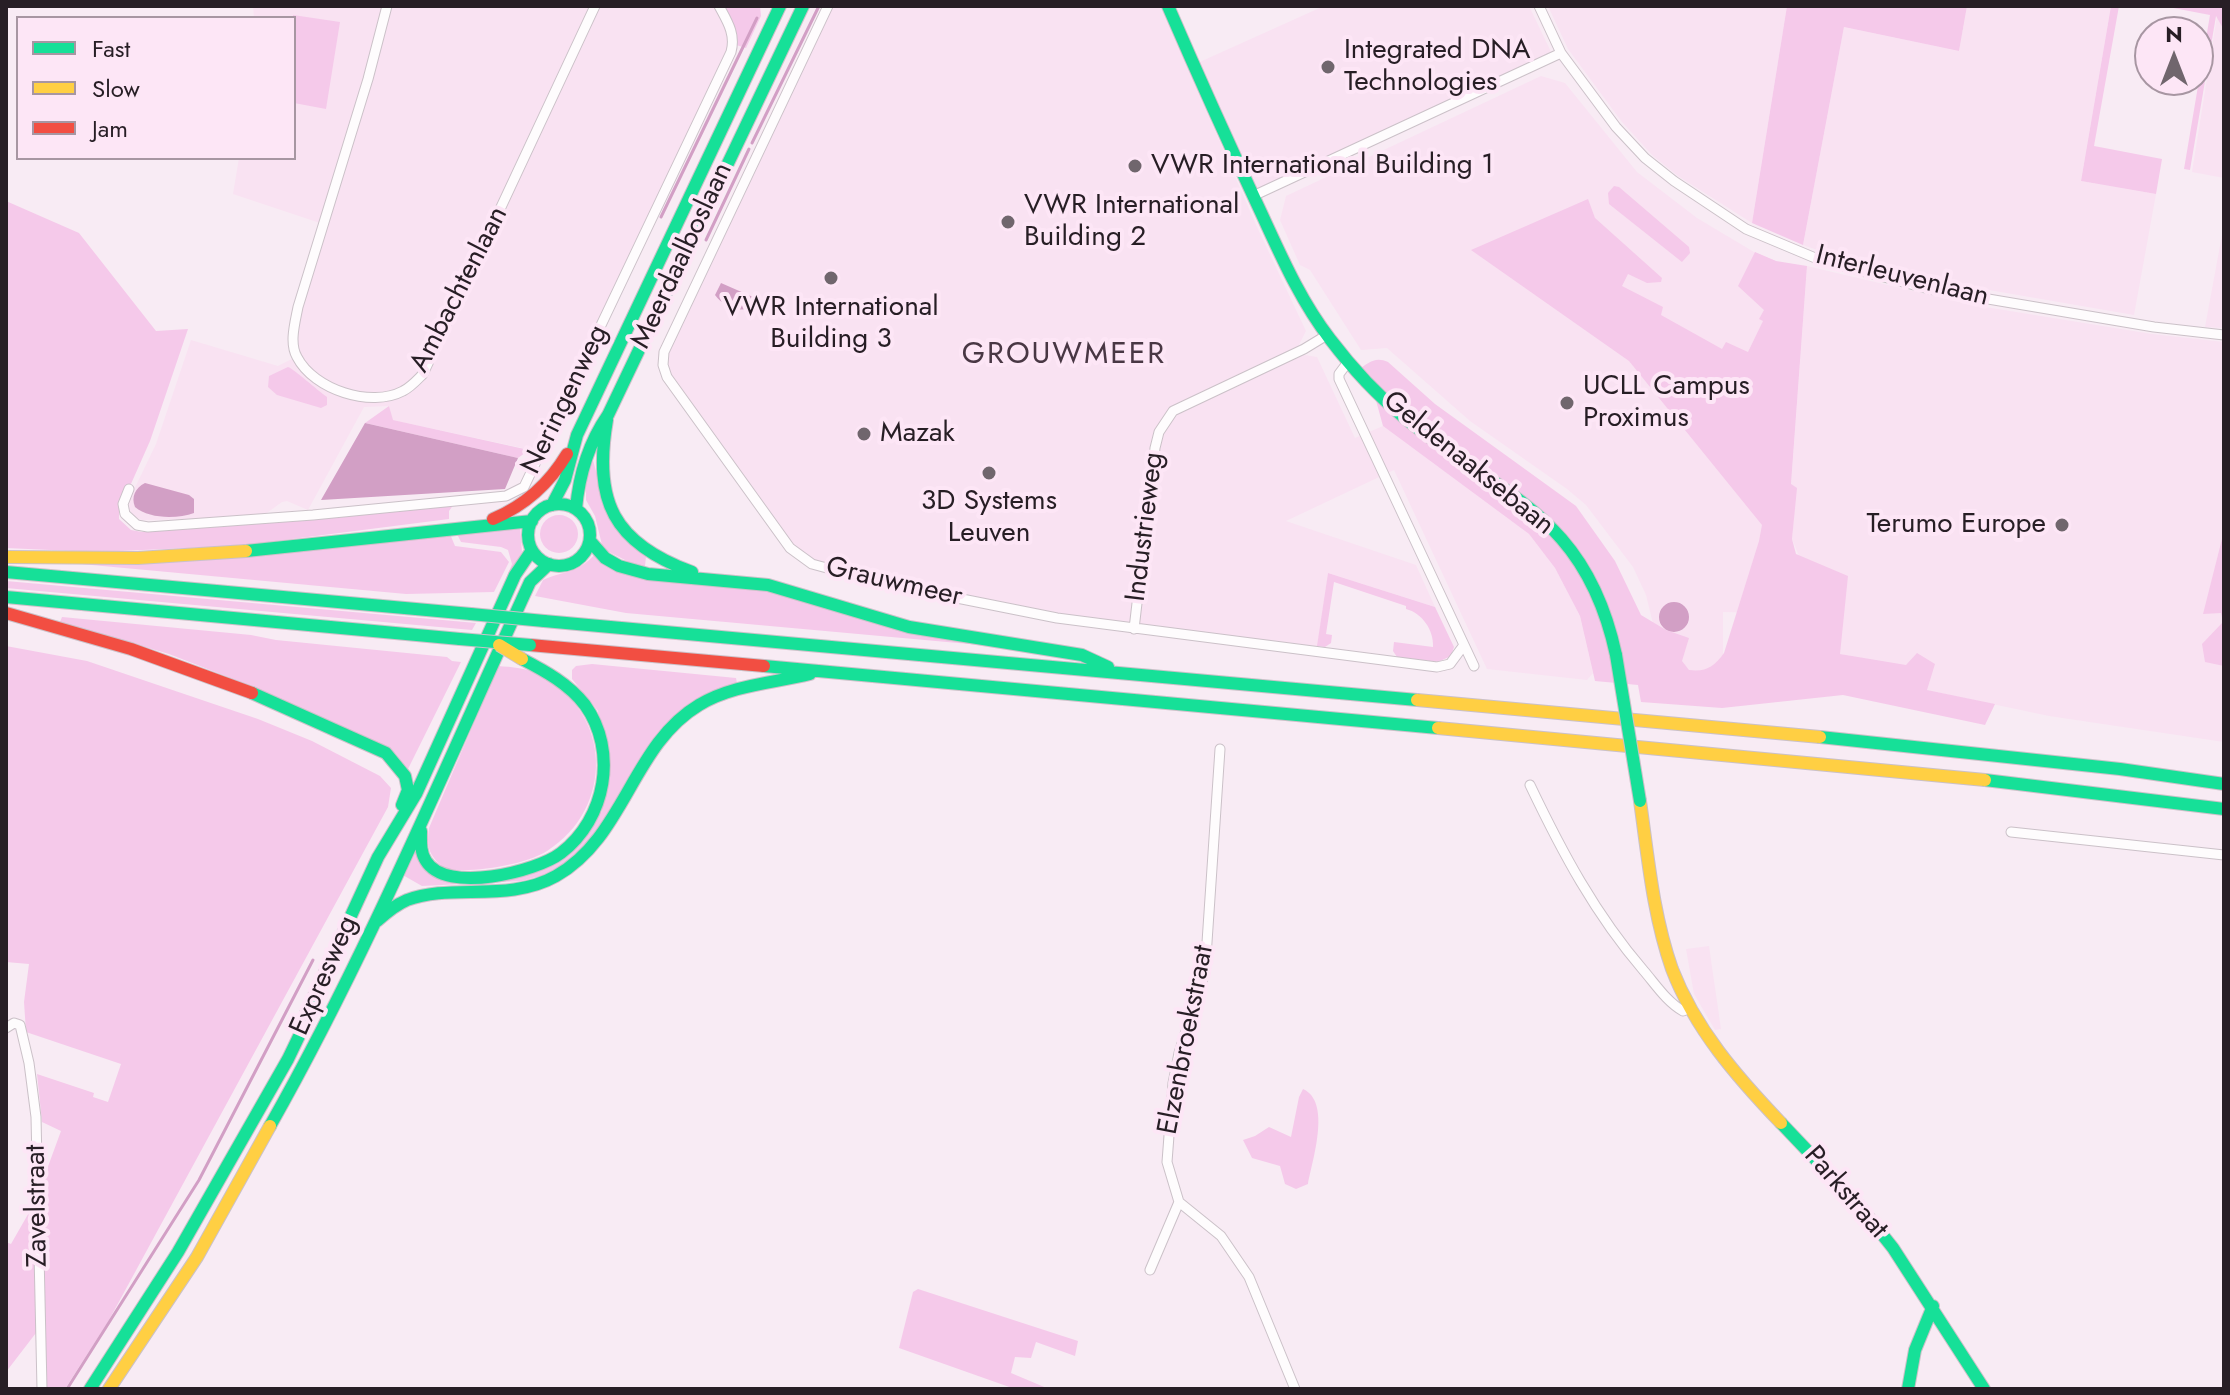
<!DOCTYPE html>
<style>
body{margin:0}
#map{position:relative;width:2230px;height:1395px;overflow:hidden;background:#f8ebf4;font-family:Jost,sans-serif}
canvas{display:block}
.frame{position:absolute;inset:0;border:8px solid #271e25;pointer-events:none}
.legend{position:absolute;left:16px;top:16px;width:280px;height:144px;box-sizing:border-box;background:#fde6f6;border:2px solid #a796a2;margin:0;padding:10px 14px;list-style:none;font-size:24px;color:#271e25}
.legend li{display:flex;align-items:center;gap:16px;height:40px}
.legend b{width:40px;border:2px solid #a796a2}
.north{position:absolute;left:2134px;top:16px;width:80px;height:80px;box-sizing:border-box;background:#fde6f6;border:2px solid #a796a2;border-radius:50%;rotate:0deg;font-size:22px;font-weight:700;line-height:32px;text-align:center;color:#271e25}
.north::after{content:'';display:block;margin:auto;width:28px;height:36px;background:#70666d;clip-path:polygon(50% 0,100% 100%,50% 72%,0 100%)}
</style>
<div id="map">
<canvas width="2230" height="1395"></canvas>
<div class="frame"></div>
<ul class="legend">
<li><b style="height:10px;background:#16e098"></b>Fast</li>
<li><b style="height:10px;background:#ffcf43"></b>Slow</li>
<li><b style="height:10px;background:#f24e42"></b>Jam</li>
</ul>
<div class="north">N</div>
</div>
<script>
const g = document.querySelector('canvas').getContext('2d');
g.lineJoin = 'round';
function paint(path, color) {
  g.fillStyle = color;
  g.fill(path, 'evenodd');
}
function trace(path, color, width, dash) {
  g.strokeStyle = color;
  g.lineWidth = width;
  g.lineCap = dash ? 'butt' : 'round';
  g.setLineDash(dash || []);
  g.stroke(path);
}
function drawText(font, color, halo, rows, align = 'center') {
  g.font = font + ' Jost,sans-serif';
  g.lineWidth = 8;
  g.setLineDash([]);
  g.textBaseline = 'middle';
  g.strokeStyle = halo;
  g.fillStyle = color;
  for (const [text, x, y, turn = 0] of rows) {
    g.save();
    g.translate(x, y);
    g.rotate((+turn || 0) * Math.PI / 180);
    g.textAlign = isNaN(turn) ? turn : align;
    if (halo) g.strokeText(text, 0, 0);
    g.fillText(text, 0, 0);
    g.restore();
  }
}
const built = new Path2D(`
 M253,6H719L733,44L541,452L392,420L389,406L364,407L308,510L287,501L282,502L264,515L213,519L142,520L133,516L129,508L130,498L156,444L191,340L278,366L296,357L293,332L323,224L233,194L239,158H294V18H254Z
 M833,6H1161L1257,227L1306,331L1299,345L1305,355L1317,357L1355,438L1383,426L1529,534L1555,568L1580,616L1593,673L1587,680L1487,669L1394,470L1286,521L1416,565L1435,607L1328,573L1317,651L1022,611L812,564L790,548L667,377L664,352Z
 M1324,6H1529L1553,56L1253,196L1193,65Z
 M1548,6H1787L1752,223L1678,176L1652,155L1622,122L1568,49Z
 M1967,6H2111L2081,181L2156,194L2134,315L1931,280L1857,264L1803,245L1844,27L1959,51Z
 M2224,6V178L2192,172L2217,16L2201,8Z
 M1541,76L1565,83L1637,172L1697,218L1754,252L1776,261L1767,613L1723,612V674L1683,675L1661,656L1646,595L1633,567L1586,505L1567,489L1470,421L1387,348L1361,350L1310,270L1300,265L1280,220L1286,196Z
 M2224,224V328L2205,327Z
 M1807,266L1973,305L2152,334L2224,342V742L2049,716L1926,690L1906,666L1839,654L1792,539L1796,488L1791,485Z
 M1709,946L1721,1029L1715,1030L1694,994L1686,949Z`);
const green = new Path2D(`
 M719,6H760L761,16L746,48L733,44Z
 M1787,6H1967L1959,51L1844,27L1803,245L1752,223Z
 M2111,6H2119L2094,146L2162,159L2156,194L2081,181Z
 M2163,6H2224V30L2216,16L2190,170L2184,169L2210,15Z
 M293,15L340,22L326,109L294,103Z
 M1614,186L1619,187L1689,247L1690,253L1682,262L1609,204L1608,193Z
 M1588,199L1595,218L1662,278L1661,282L1647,283L1628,274L1622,286L1663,307L1661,315L1722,349L1726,342L1748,352L1763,321L1759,319L1764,310L1738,286L1755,252L1776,261L1807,266L1791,484L1797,488L1792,539L1796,554L1848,576L1840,654L1906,665L1917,653L1935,664L1927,690L1995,704L1985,725L1843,695L1722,708L1641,702L1638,685L1595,681L1580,616L1555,568L1529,534L1383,426L1372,386L1357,371C1368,363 1375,356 1388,362L1435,404L1576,506L1615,561L1641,615L1666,630L1689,638L1682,661L1689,670C1706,672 1714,667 1724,653L1759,541L1762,525L1629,361L1471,250Z
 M6,201L79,233L156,331L188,329L150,441L119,511V519L131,530L142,532L310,519L454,504L449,511V519L237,546L95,552L6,548Z
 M288,367C294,369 317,390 327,397V405L321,408L277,395L268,387L269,376Z
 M389,406L393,420L529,450L518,458L365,423Z
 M593,460L596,471L646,557L645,566L639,567L603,549L595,516L586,500V475Z
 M540 534a19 19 0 1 1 38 0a19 19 0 1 1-38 0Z
 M520,525L522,552L500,593L512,564L508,550L501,547L461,542L457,534Z
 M2224,531V666L2205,662L2202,644L2223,622L2221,613L2203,614Z
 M450,534L455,546L501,552L509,562L494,592L406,594L81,564Z
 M595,554L606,563L772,591L991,646L626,613L535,596L543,580C566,570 577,574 595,554Z
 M1328,573L1435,607L1454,647L1451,656L1438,662L1397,657L1393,651L1394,642L1433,647C1434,630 1422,613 1406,609V606L1334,582L1326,634L1332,635L1331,643L1325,647L1317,646Z
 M6,581L476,623L472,630L6,588Z
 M62,617L251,635L276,640L447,657L452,661L461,662L408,769L395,753L228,677L169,654L60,622Z
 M6,646L87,661L258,719L312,741L380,776L391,788L388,807L109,1320L65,1389H46L39,1329L6,1372V1242L11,1244L35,1202L61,1131L42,1122L37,1074L94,1093L93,1097L108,1102L121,1064L26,1032L24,1002L29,964L6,962Z
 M592,664L736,678L737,683L686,708L615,810L580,854L547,874L522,881L422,886L401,874L414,845L428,873L526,876L602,811L598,711L572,679V670L576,666Z
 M498,666C512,667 527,668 540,675C612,712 615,808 547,851C523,866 474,872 446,870C430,856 426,850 429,828Z
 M1303,1089C1332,1102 1312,1161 1308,1184L1296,1189L1285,1184L1280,1166L1252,1158L1243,1140L1255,1136L1269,1127L1291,1137L1299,1097Z
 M918,1289L1078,1341L1075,1356L1036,1342L1031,1358L1015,1357L1011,1373L1049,1389H1015L899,1348L913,1292Z`);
const water = new Path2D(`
 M721,283L753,297L758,300C747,317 725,309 715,295Z
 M365,423L518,458L505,489L321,500Z
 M145,483L189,495L194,499V513C177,519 149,519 135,507C131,497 135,488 145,483Z
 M1659 617a15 15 0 1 1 30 0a15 15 0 1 1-30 0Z`);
const stream = new Path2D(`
 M752,143L819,6
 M661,217L757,18
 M706,240L749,149
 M67,1389L199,1180L313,960`);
const street = new Path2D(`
 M387,6L368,79L298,307C295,323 289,343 297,357C314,390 371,408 403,391C411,387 417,380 423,374L595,6
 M828,6L664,352L663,365L667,377L790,548L812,564L882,583L1057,618L1437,667L1450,664L1464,645
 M1539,6L1561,53L1616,127L1645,158L1674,181L1746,229L1820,260L1929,289L2154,327L2224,335
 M1253,196L1561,53
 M1348,362L1339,374V379L1474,666
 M129,489L123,504L125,514L137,525L148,527L313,515L506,496L524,487L731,52C736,34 727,21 719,6
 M1134,629L1155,448L1159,432L1173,411L1304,349L1327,335
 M1220,749L1205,972L1179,1053L1173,1083L1167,1162L1179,1202L1221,1236L1249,1277L1295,1389
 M1530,785C1562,852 1595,914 1644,971C1656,985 1667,1002 1683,1011L1690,1008
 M2011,832L2224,855
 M6,1028L14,1023L20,1025L29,1063L36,1117L42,1389
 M1150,1270L1179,1202`);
const fast = new Path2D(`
 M1168,6C1197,73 1227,140 1258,206C1279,251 1299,299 1330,339C1352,368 1377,395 1405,418C1504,498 1586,515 1616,655
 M607,420C593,501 613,543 692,572
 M528 535a31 31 0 1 1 62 0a31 31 0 1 1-62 0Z
 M552,505L565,480L577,435L780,6
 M576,509C579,474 588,444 608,415L803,6
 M590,541L605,558L619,566L648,574L768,585L909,627L1082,655L1108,667
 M246,551L532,521
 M6,572L471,614
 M6,597L460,639
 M544,621L1417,700
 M764,666L1438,728
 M252,693L386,753L405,776L408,790L402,805
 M1820,737L2120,769L2224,784
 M1985,780L2224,809
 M421,831C421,841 420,852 426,861C446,894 536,872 561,853C606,819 618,751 585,705C569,684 545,671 522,659
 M377,921C386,913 395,905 407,900C452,883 508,903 556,876C625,837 632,745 699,705C732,685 773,683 810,674
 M1781,1123L1858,1204L1893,1248L1984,1389
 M270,1126C369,951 446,765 530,582L549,564
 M90,1389L178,1252L288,1059L301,1032L303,1020L378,857L416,794L515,575L532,550
 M1908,1389L1915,1350L1933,1306`);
const slow = new Path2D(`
 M6,557L138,558L246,551
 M1417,700L1820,737
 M1438,728L1985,780
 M1640,801C1648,857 1653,915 1672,969C1695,1029 1737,1077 1781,1123
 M109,1389L197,1257L270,1126`);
const jam = new Path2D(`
 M493,519C526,505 549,484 567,454
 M6,613L131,649L252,693
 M530,645L764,666`);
const fastBridge = new Path2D(`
 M471,614L544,621
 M460,639L530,645
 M1616,655L1640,801`);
const slowBridge = new Path2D(`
 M499,645L522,659`);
const markers = [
 [1328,67,8,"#70666d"],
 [1135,166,8,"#70666d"],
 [1008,222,8,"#70666d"],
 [831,278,8,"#70666d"],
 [1567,403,8,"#70666d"],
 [864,434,8,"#70666d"],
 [989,473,8,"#70666d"],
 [2062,525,8,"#70666d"]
];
const poiNames = [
 ["Integrated DNA",1344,51],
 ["Technologies",1344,83],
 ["VWR International Building 1",1151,166],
 ["VWR International",1024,206],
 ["Building 2",1024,238],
 ["VWR International",831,308,"center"],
 ["Building 3",831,340,"center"],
 ["UCLL Campus",1583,387],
 ["Proximus",1583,419],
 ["Mazak",880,434],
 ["3D Systems",989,502,"center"],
 ["Leuven",989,534,"center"],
 ["Terumo Europe",2046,525,"right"]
];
const streetNames = [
 ["Meerdaalboslaan",683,256,-65],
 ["Interleuvenlaan",1902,277,14],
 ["Ambachtenlaan",460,290,-63],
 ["Neringenweg",566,400,-64],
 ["Geldenaaksebaan",1468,464,39],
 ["Industrieweg",1146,527,-83],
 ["Grauwmeer",894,583,13],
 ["Expresweg",325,976,-66],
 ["Elzenbroekstraat",1187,1040,-79],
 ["Parkstraat",1845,1193,49],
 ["Zavelstraat",38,1206,-91]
];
const neighbourhoodNames = [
 ["GROUWMEER",1064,356]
];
paint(built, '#f9e2f2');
paint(green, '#f5c9ea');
paint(water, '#d29fc5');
trace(stream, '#d29fc5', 3);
trace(street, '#cbc1c8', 11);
trace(fast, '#cbc1c8', 14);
trace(slow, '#cbc1c8', 14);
trace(jam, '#cbc1c8', 14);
trace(street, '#fefcfd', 9);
trace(fast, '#16e098', 12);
trace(slow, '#ffcf43', 12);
trace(jam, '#f24e42', 12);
trace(fastBridge, '#cbc1c8', 14, []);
trace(slowBridge, '#cbc1c8', 14, []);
trace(fastBridge, '#16e098', 12);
trace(slowBridge, '#ffcf43', 12);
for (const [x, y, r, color] of markers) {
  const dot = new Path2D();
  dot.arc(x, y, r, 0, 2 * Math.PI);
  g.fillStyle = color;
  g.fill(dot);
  trace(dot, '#fde6f6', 3);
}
drawText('28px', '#271e25', '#fde6f6', poiNames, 'left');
drawText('28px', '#271e25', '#fde6f6', streetNames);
g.letterSpacing = '2px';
drawText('30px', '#493744', '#fde6f6', neighbourhoodNames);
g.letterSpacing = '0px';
</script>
